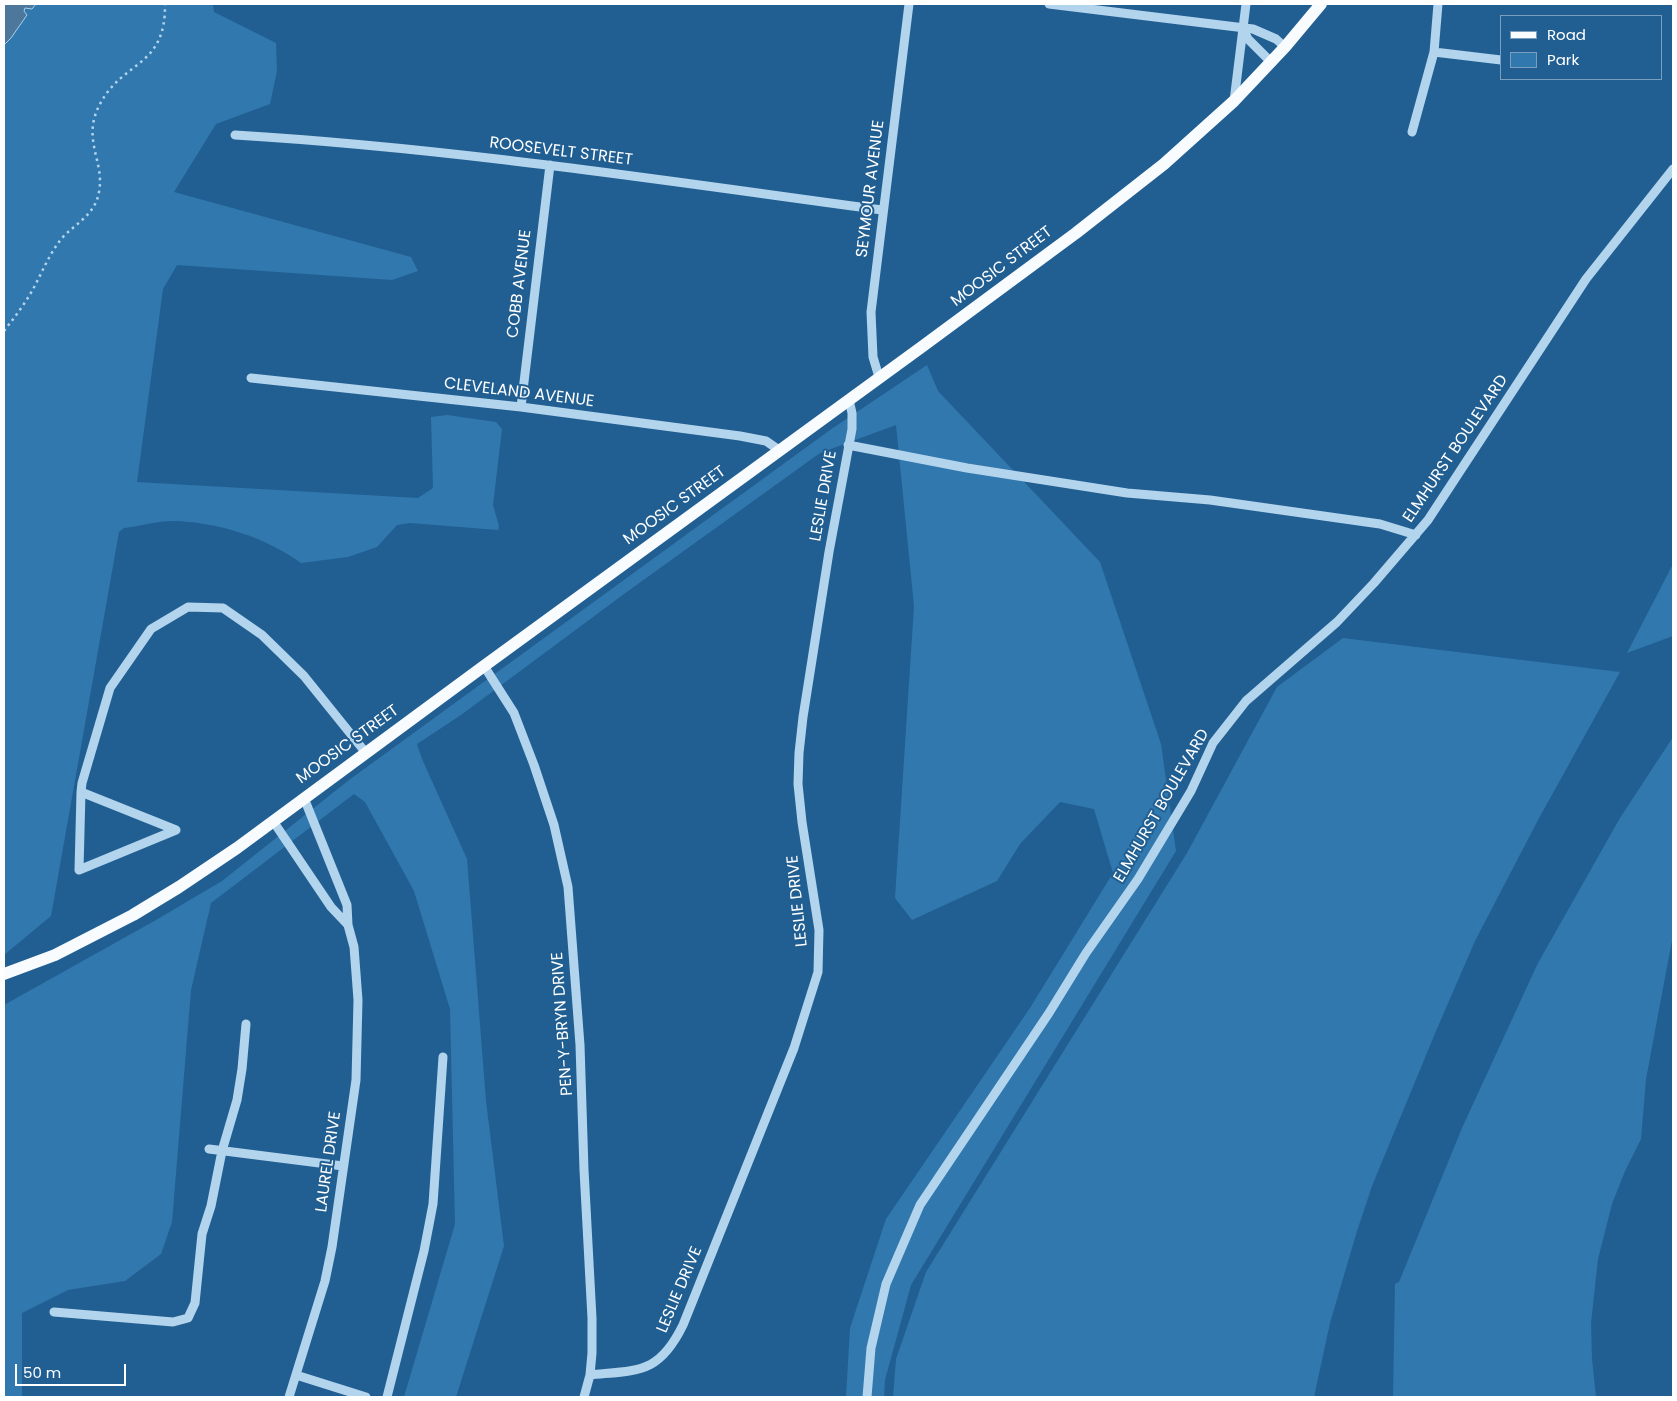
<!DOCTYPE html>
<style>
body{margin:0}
#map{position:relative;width:1677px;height:1401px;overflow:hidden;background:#215f92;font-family:Poppins,sans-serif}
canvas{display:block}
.frame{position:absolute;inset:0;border:5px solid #fff;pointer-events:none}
.legend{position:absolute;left:1500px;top:15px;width:162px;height:65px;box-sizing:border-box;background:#215f92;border:1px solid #7a9fbe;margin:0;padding:6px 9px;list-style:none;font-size:15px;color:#fff}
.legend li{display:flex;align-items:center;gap:10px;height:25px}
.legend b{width:25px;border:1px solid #7a9fbe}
.scale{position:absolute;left:15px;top:1364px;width:111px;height:22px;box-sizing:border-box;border:2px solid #fff;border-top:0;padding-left:6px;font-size:15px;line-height:18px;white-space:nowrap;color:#fff;-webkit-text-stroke:4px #215f92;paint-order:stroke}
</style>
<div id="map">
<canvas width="1677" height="1401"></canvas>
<div class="frame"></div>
<ul class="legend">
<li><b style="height:6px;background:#f9fcff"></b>Road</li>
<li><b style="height:14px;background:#3178ae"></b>Park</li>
</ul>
<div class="scale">50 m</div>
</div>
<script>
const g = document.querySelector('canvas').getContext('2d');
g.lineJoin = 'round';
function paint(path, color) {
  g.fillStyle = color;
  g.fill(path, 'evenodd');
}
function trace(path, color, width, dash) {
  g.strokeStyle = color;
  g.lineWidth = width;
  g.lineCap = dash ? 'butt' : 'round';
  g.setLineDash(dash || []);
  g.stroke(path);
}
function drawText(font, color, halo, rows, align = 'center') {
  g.font = font + ' Poppins,sans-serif';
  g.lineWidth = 4;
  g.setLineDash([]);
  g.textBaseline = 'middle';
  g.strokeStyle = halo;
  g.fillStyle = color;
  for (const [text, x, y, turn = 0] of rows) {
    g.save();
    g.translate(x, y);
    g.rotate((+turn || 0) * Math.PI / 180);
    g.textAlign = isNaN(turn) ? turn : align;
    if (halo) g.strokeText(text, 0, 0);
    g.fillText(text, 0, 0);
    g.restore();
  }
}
const green = new Path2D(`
 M36,4H213L214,12L276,43L277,71L270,104L216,124L174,192L411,257L418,271L392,280L177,265L163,289L137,482L418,498L433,488L431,417L447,415L496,422L502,429L493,505L499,526L498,530L410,523L397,525L377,547L348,557L301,563C264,537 223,524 178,521C160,520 141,526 124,528L119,532L51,916L4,955V45L11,38L25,8L32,9Z
 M927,365L938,391L1100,562L1161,744L1176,851L911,1285L885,1380L884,1397H846L850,1328L886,1219L1030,1008L1113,873L1094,809L1060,802L1020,844L997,881L912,920L895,898L914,606L896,425L820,453L624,594L461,715L417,744L422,759L467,859L486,1101L504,1246L456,1397H404L455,1224L450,1009L414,891L365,802L354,794L211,903L191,990L172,1222L161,1254L125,1281L68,1290L22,1313V1397H4V1005L156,920L222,881L349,780L830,430Z
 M1673,564V636L1627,653Z
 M1343,638L1620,672L1538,820L1475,941L1436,1031L1372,1186L1357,1231L1330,1323L1314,1397H893L896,1359L926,1272L1187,853L1277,687Z
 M1673,737V935L1646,1079L1641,1139L1625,1171L1612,1204L1598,1259L1591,1323L1592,1359L1596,1397H1393L1395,1284L1399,1282L1462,1128L1538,963L1620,818Z`);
const water = new Path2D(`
 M4,4H36L32,9L25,8L24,11L27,15L11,38L4,45Z`);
const path = new Path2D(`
 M4,331C14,318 24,305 32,291C42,273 49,254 62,238C76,223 95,215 99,192C105,161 81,139 100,104C123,60 166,68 165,4`);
const minor = new Path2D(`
 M1049,4L1253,29L1276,39L1285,47
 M1243,28L1248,39L1271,62
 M1434,52L1501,60
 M1234,101L1246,4
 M1412,132L1434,52L1438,4
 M235,135C452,148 667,181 882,210
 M879,377L873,357L871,312L909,4
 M251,378L521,407L740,436L766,441L779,450
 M521,407L550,165
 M848,445L967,468L1127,493L1210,500L1380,524L1416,535
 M484,666L514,713L534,765L554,825L568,887L580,1045L584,1170L592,1318V1353L590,1375L584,1397
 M81,792L176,830L79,870L81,792L82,783L110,688L151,629L188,607L223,608L262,635L304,676L366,753
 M273,821L331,907L348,925
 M209,1149L343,1166
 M54,1312L173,1322L188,1318L195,1303L202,1234L211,1206L222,1151L237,1100L242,1069L246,1024
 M296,1375L366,1397
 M590,1375C639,1370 659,1374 683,1325L794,1048L818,972L819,930L802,822L798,784L799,753L803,717L829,552L852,429V413L849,400
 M289,1397L325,1281L332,1247L356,1080L358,1000L354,947L348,925L347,905L304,798
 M387,1397L424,1251L433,1204L443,1057
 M867,1397L871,1348L886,1284L920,1205L1049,1013L1086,953L1138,879L1191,791L1213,743L1246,701L1337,622L1374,583L1428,520L1586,279L1673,169`);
const major = new Path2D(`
 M4,974L55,955L133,915L179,887L237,848L484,666L923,346L1076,233L1164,164L1234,101L1285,47L1321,4`);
const streetNames = [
 ["ROOSEVELT STREET",561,152,7],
 ["SEYMOUR AVENUE",871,189,-83],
 ["MOOSIC STREET",1002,267,-37],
 ["COBB AVENUE",520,284,-83],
 ["CLEVELAND AVENUE",519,393,7],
 ["ELMHURST BOULEVARD",1456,449,-56],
 ["LESLIE DRIVE",824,496,-80],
 ["MOOSIC STREET",675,506,-36],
 ["MOOSIC STREET",348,745,-36],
 ["ELMHURST BOULEVARD",1162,806,-60],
 ["LESLIE DRIVE",798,901,-96],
 ["PEN-Y-BRYN DRIVE",563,1024,-94],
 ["LAUREL DRIVE",329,1162,-82],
 ["LESLIE DRIVE",680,1290,-67]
];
paint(green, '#3178ae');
paint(water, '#4d789b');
trace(water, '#a7d0ee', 1);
trace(path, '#b3d4ed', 2.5, [2.5, 4]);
trace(minor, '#b3d4ed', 9);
trace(major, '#f9fcff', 12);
drawText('16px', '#fff', '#215f92', streetNames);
</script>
